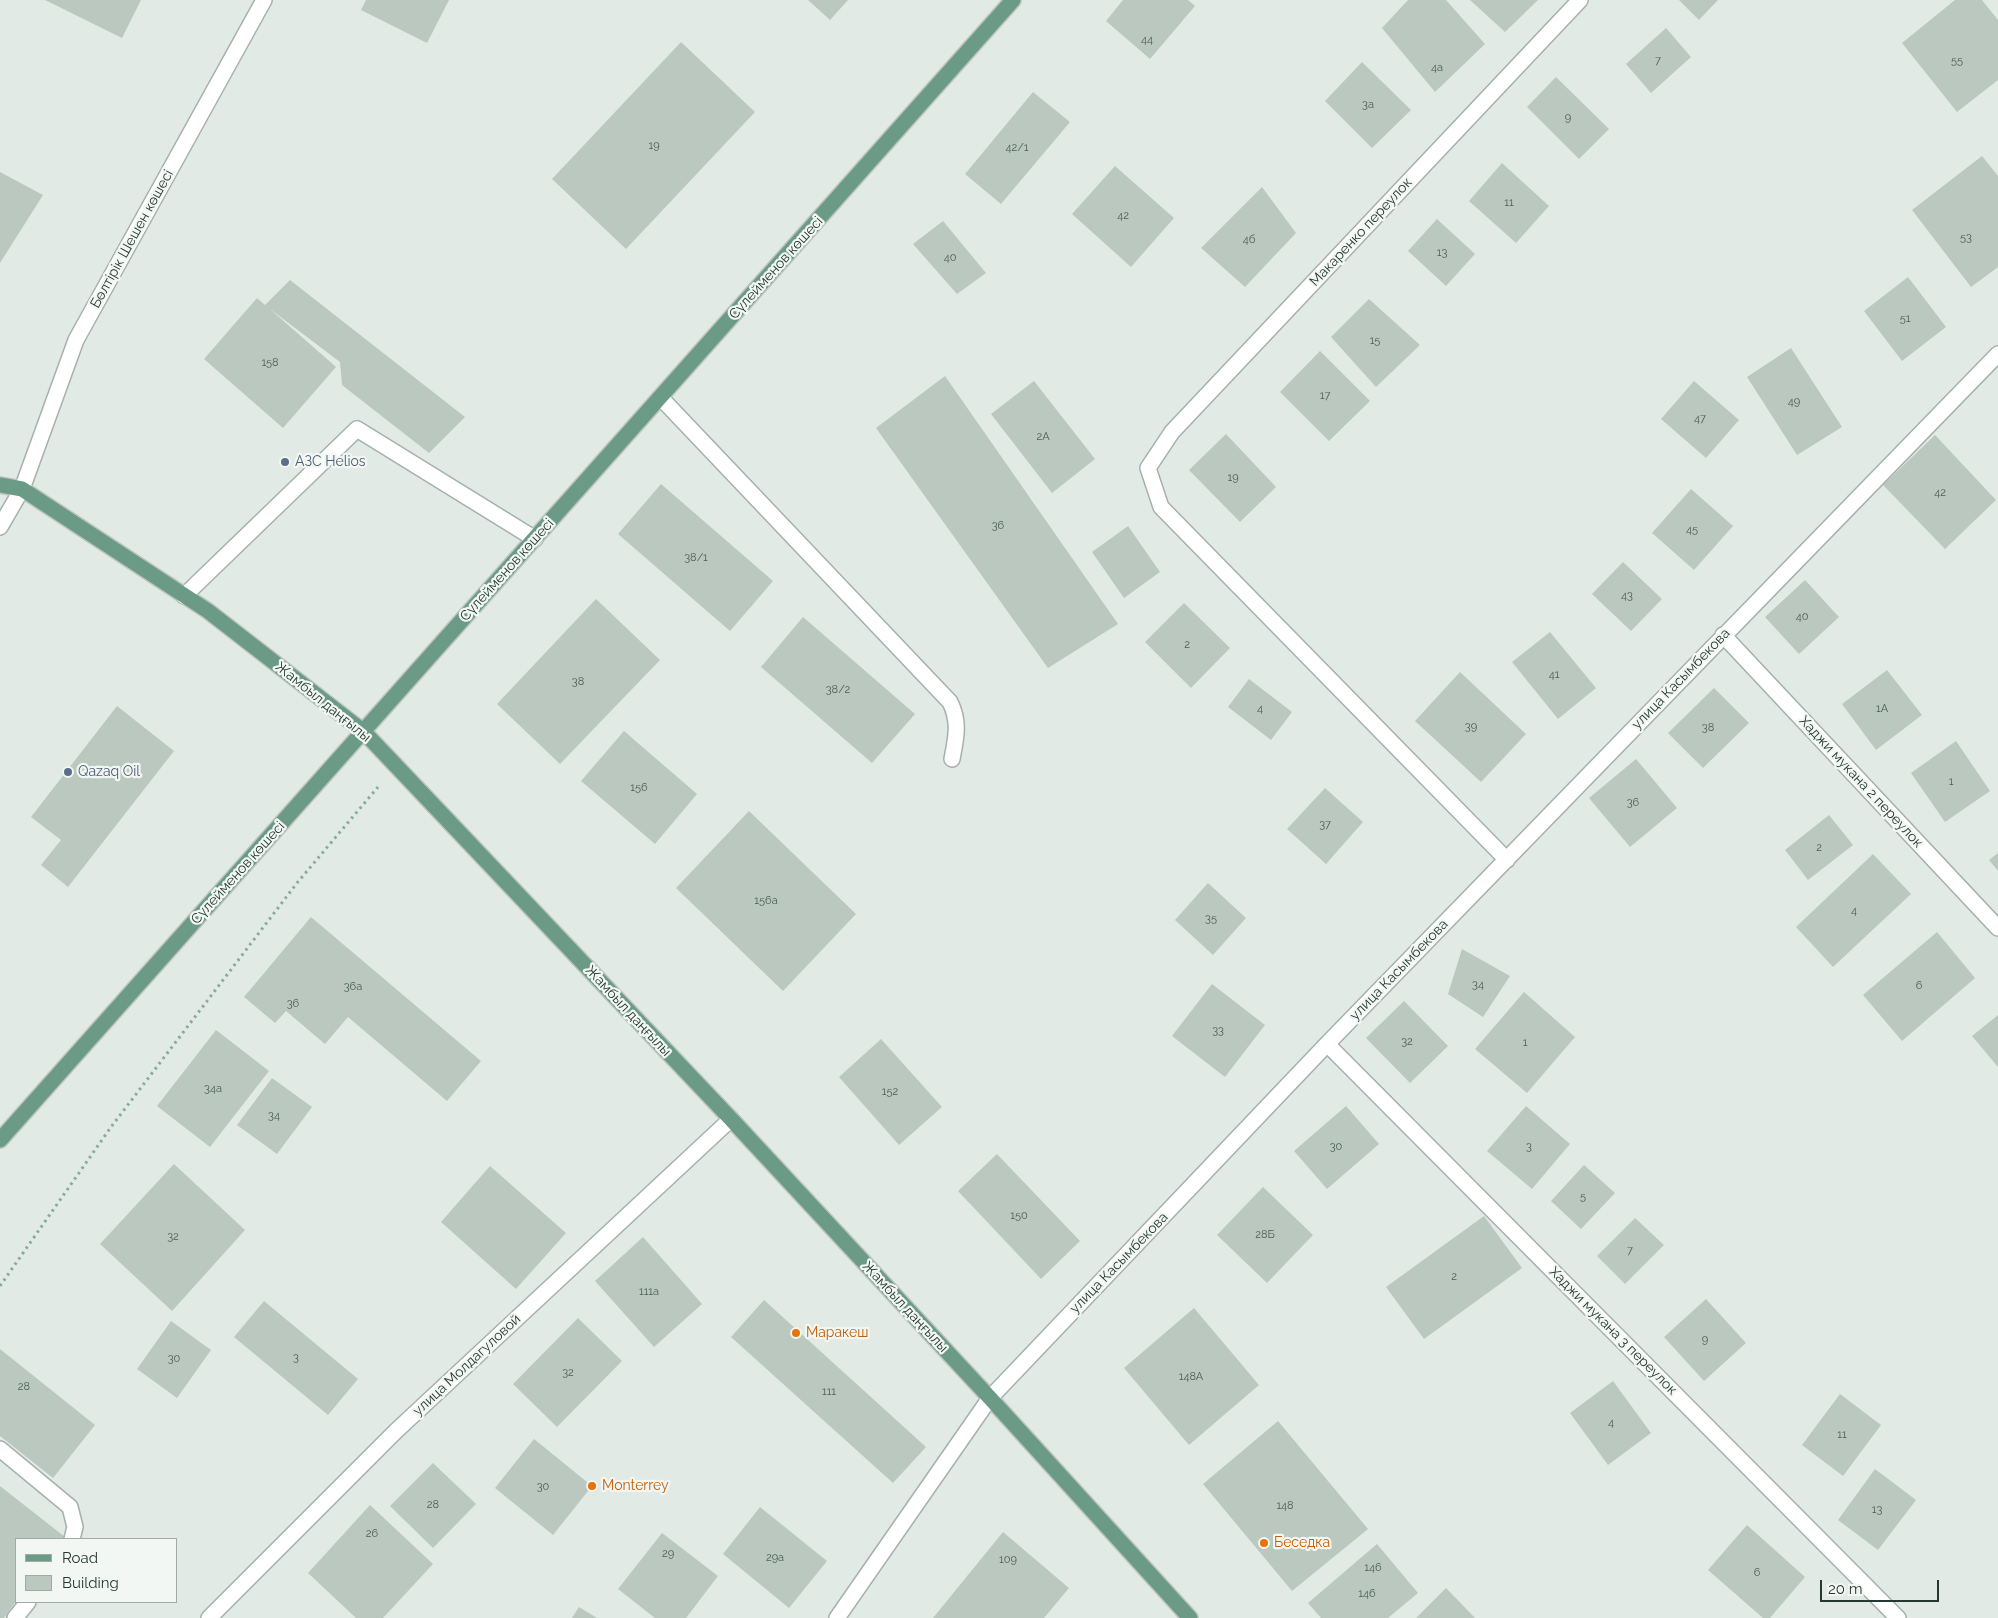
<!DOCTYPE html>
<meta charset="utf-8">
<style>
body{margin:0}
#map{position:relative;width:1998px;height:1618px;overflow:hidden;background:#e2eae5;font-family:Raleway,sans-serif}
canvas{display:block}
.legend{position:absolute;left:15px;top:1538px;width:162px;height:65px;box-sizing:border-box;background:#f2f7f3;border:1px solid #a0aba5;margin:0;padding:6px 9px;list-style:none;font-size:15px;color:#243930}
.legend li{display:flex;align-items:center;gap:10px;height:25px}
.legend b{width:25px;border:1px solid #a0aba5}
.scale{position:absolute;left:1820px;top:1580px;width:119px;height:22px;box-sizing:border-box;border:2px solid #243930;border-top:0;padding-left:6px;font-size:15px;line-height:18px;white-space:nowrap;color:#243930;-webkit-text-stroke:4px #f2f7f3;paint-order:stroke}
</style>
<div id="map">
<canvas width="1998" height="1618"></canvas>
<ul class="legend">
<li><b style="height:6px;background:#6b9b86"></b>Road</li>
<li><b style="height:14px;background:#bac8c0"></b>Building</li>
</ul>
<div class="scale">20 m</div>
</div>
<script>
const g = document.querySelector('canvas').getContext('2d');
g.lineJoin = 'round';
function paint(path, color) {
  g.fillStyle = color;
  g.fill(path, 'evenodd');
}
function trace(path, color, width, dash) {
  g.strokeStyle = color;
  g.lineWidth = width;
  g.lineCap = dash ? 'butt' : 'round';
  g.setLineDash(dash || []);
  g.stroke(path);
}
function drawText(font, color, halo, rows, align = 'center') {
  g.font = font + ' Raleway,sans-serif';
  g.lineWidth = 4.5;
  g.setLineDash([]);
  g.textBaseline = 'middle';
  g.strokeStyle = halo;
  g.fillStyle = color;
  for (const [text, x, y, turn = 0] of rows) {
    g.save();
    g.translate(x, y);
    g.rotate((+turn || 0) * Math.PI / 180);
    g.textAlign = isNaN(turn) ? turn : align;
    if (halo) g.strokeText(text, 0, 0);
    g.fillText(text, 0, 0);
    g.restore();
  }
}
const building = new Path2D(`
 M45,0H141L122,38Z
 M366,0H449L427,43L361,10Z
 M808,0H848L830,20Z
 M1123,0H1188L1195,6L1150,59L1106,21Z
 M1408,0H1446L1485,44L1435,92L1382,28Z
 M1470,0H1538L1505,32Z
 M1679,0H1718L1699,20Z
 M1955,0H1982L1998,20V80L1957,112L1902,43Z
 M1666,28L1691,57L1651,93L1626,64Z
 M681,42L755,112L626,249L552,179Z
 M1362,62L1411,110L1372,148L1325,101Z
 M1556,77L1609,129L1579,159L1527,107Z
 M1033,92L1070,122L1001,204L965,174Z
 M1982,156L1998,176V267L1971,287L1912,210Z
 M1502,163L1549,206L1516,243L1469,201Z
 M1115,166L1174,218L1131,267L1072,214Z
 M0,172L43,195L0,263Z
 M1262,187L1296,233L1245,287L1201,248Z
 M1437,219L1475,254L1446,286L1408,251Z
 M943,221L986,273L957,294L913,244Z
 M1908,277L1946,327L1902,361L1864,311Z
 M290,280L465,417L429,453L342,385L340,362L270,309L336,367L283,428L204,359L257,298L265,305Z
 M1369,299L1420,345L1376,387L1331,337Z
 M1791,348L1842,427L1797,455L1747,377Z
 M1320,351L1370,401L1329,441L1280,392Z
 M945,376L1118,624L1048,668L876,428Z
 M1034,381L1095,459L1052,493L991,414Z
 M1694,381L1739,420L1706,458L1661,419Z
 M1226,434L1276,487L1240,522L1189,470Z
 M1935,435L1996,500L1945,549L1883,485Z
 M661,484L773,581L730,631L618,534Z
 M1691,489L1733,526L1694,570L1652,533Z
 M1128,526L1160,572L1124,598L1092,552Z
 M1623,562L1662,599L1631,631L1592,594Z
 M1805,580L1839,617L1799,654L1765,617Z
 M596,599L660,660L560,764L497,704Z
 M1184,603L1230,648L1191,688L1145,642Z
 M803,617L915,714L872,763L761,667Z
 M1550,632L1596,688L1558,719L1512,662Z
 M1887,670L1922,715L1876,750L1842,704Z
 M1460,672L1526,734L1481,782L1415,721Z
 M1249,679L1292,712L1271,740L1228,707Z
 M1714,688L1749,723L1703,768L1668,733Z
 M117,706L174,751L68,887L41,865L61,840L31,817Z
 M624,731L697,794L655,844L581,781Z
 M1956,741L1990,791L1945,822L1911,773Z
 M1636,759L1677,808L1630,847L1589,798Z
 M1325,788L1363,822L1326,864L1287,829Z
 M749,811L856,914L783,991L676,888Z
 M1829,815L1853,845L1808,880L1785,850Z
 M1998,853V871L1989,860Z
 M1873,854L1911,894L1833,967L1796,927Z
 M1208,883L1246,918L1213,955L1175,920Z
 M311,917L481,1061L447,1101L348,1017L325,1044L286,1011L275,1023L244,997Z
 M1937,932L1975,978L1902,1041L1863,995Z
 M1462,949L1510,976L1483,1017L1448,994Z
 M1212,984L1265,1025L1225,1077L1172,1036Z
 M1524,992L1575,1037L1527,1093L1475,1049Z
 M1404,1001L1448,1046L1410,1083L1366,1038Z
 M1998,1015V1067L1972,1036Z
 M216,1030L269,1071L210,1147L157,1106Z
 M881,1039L942,1107L899,1145L839,1077Z
 M272,1078L312,1107L277,1154L237,1125Z
 M1346,1106L1379,1144L1327,1189L1294,1151Z
 M1526,1106L1570,1144L1532,1189L1487,1151Z
 M997,1154L1080,1241L1041,1279L958,1191Z
 M174,1164L245,1230L172,1311L100,1244Z
 M1584,1165L1615,1193L1581,1229L1551,1201Z
 M490,1166L566,1233L516,1289L441,1222Z
 M1263,1187L1313,1235L1267,1283L1217,1235Z
 M1484,1216L1522,1268L1424,1339L1386,1287Z
 M1635,1218L1664,1245L1625,1284L1597,1256Z
 M643,1237L702,1304L654,1347L595,1281Z
 M1706,1299L1746,1343L1704,1381L1664,1337Z
 M764,1300L926,1447L893,1483L731,1337Z
 M264,1301L358,1379L328,1415L234,1337Z
 M1194,1308L1259,1385L1189,1445L1124,1368Z
 M578,1318L622,1361L557,1427L513,1384Z
 M171,1321L211,1350L177,1398L137,1369Z
 M0,1349L95,1425L53,1478L0,1436Z
 M1613,1381L1651,1433L1608,1465L1570,1413Z
 M1840,1394L1881,1425L1843,1476L1802,1445Z
 M1278,1421L1368,1529L1292,1591L1203,1484Z
 M534,1439L592,1486L553,1535L495,1488Z
 M433,1463L476,1504L433,1548L390,1506Z
 M1875,1469L1916,1500L1878,1550L1838,1520Z
 M0,1486L65,1537L63,1539H16V1601L4,1618H0Z
 M370,1505L433,1564L383,1618H356L308,1573Z
 M760,1507L827,1561L789,1608L723,1554Z
 M1747,1525L1805,1577L1770,1618H1763L1708,1570Z
 M1003,1532L1069,1588L1044,1618H933Z
 M662,1533L718,1576L686,1618H655L618,1589Z
 M1377,1544L1418,1593L1388,1618H1321L1308,1603Z
 M1446,1588L1475,1618H1416Z
 M579,1607L597,1618H572Z`);
const path = new Path2D(`
 M0,1286L111,1127L297,883L378,787`);
const minor = new Path2D(`
 M661,398L950,702C960,722 956,738 952,759
 M0,527L22,489L76,340L264,0
 M184,596L357,429L535,539
 M1723,635L1998,928
 M1507,860L1161,507L1148,468L1172,432L1580,0
 M1327,1044L1898,1618
 M0,1449L70,1507L75,1527L72,1539
 M15,1618L28,1602
 M209,1618L396,1431L731,1119
 M837,1618L990,1398L1327,1044L1998,354`);
const major = new Path2D(`
 M0,485L22,489L208,611L364,732L731,1119L990,1398L1190,1618
 M0,1140L1013,0`);
const markers = [
 [285,462,5,"#5c6f8a"],
 [68,772,5,"#5c6f8a"],
 [796,1333,5,"#e8710a"],
 [592,1486,5,"#e8710a"],
 [1264,1543,5,"#e8710a"]
];
const numberNames = [
 ["44",1147,40],
 ["7",1658,61],
 ["55",1957,61],
 ["4а",1437,68],
 ["3а",1368,105],
 ["9",1568,118],
 ["19",654,146],
 ["42/1",1017,148],
 ["11",1509,203],
 ["42",1123,216],
 ["53",1966,238],
 ["4б",1249,240],
 ["13",1442,253],
 ["40",950,258],
 ["51",1905,319],
 ["15",1375,341],
 ["158",270,363],
 ["17",1325,396],
 ["49",1794,402],
 ["47",1700,419],
 ["2А",1043,437],
 ["19",1233,478],
 ["42",1940,493],
 ["36",998,526],
 ["45",1692,530],
 ["38/1",696,558],
 ["43",1627,596],
 ["40",1802,617],
 ["2",1187,645],
 ["41",1554,675],
 ["38",578,682],
 ["38/2",838,690],
 ["4",1260,709],
 ["1А",1882,709],
 ["39",1471,727],
 ["38",1708,728],
 ["1",1951,782],
 ["156",639,788],
 ["36",1633,803],
 ["37",1325,825],
 ["2",1819,848],
 ["156а",766,901],
 ["4",1854,911],
 ["35",1211,919],
 ["34",1478,985],
 ["6",1919,986],
 ["36а",353,987],
 ["36",293,1004],
 ["33",1218,1031],
 ["32",1407,1042],
 ["1",1525,1043],
 ["34а",213,1089],
 ["152",890,1092],
 ["34",274,1116],
 ["30",1336,1147],
 ["3",1529,1147],
 ["5",1583,1197],
 ["150",1019,1216],
 ["28Б",1265,1235],
 ["32",173,1237],
 ["7",1630,1251],
 ["2",1454,1277],
 ["111а",649,1292],
 ["9",1705,1340],
 ["3",296,1358],
 ["30",174,1359],
 ["32",568,1373],
 ["148А",1191,1377],
 ["28",24,1387],
 ["111",829,1392],
 ["4",1611,1423],
 ["11",1842,1435],
 ["30",543,1487],
 ["28",433,1505],
 ["148",1285,1506],
 ["13",1877,1510],
 ["26",372,1534],
 ["29",668,1554],
 ["29а",775,1558],
 ["109",1008,1560],
 ["146",1373,1568],
 ["6",1757,1573],
 ["146",1367,1594]
];
const streetNames = [
 ["Макаренко переулок",1361,232,-47],
 ["Бөлтірік Шешен көшесі",132,239,-61],
 ["Сүлейменов көшесі",776,268,-48],
 ["Сүлейменов көшесі",507,570,-48],
 ["улица Касымбекова",1681,679,-46],
 ["Жамбыл даңғылы",323,702,39],
 ["Хаджи мукана 2 переулок",1861,782,47],
 ["Сүлейменов көшесі",238,873,-48],
 ["улица Касымбекова",1399,970,-46],
 ["Жамбыл даңғылы",628,1011,47],
 ["улица Касымбекова",1119,1263,-46],
 ["Жамбыл даңғылы",905,1307,47],
 ["Хаджи мукана 3 переулок",1613,1331,45],
 ["улица Молдагуловой",467,1365,-43]
];
const serviceNames = [
 ["АЗС Helios",295,462],
 ["Qazaq Oil",78,772]
];
const foodNames = [
 ["Маракеш",806,1333],
 ["Monterrey",602,1486],
 ["Беседка",1274,1543]
];
paint(building, '#bac8c0');
trace(minor, '#a5b1ab', 18);
trace(major, '#bdc4c1', 18);
trace(path, '#85ab99', 3, [2.5, 4]);
trace(minor, '#fff', 15);
trace(major, '#6b9b86', 15);
for (const [x, y, r, color] of markers) {
  const dot = new Path2D();
  dot.arc(x, y, r, 0, 2 * Math.PI);
  g.fillStyle = color;
  g.fill(dot);
  trace(dot, '#f2f7f3', 2);
}
drawText('11px', '#4a5d54', null, numberNames);
drawText('14px', '#243930', '#f2f7f3', streetNames);
drawText('14px', '#4e5e75', '#f2f7f3', serviceNames, 'left');
drawText('14px', '#c56008', '#f2f7f3', foodNames, 'left');
</script>
